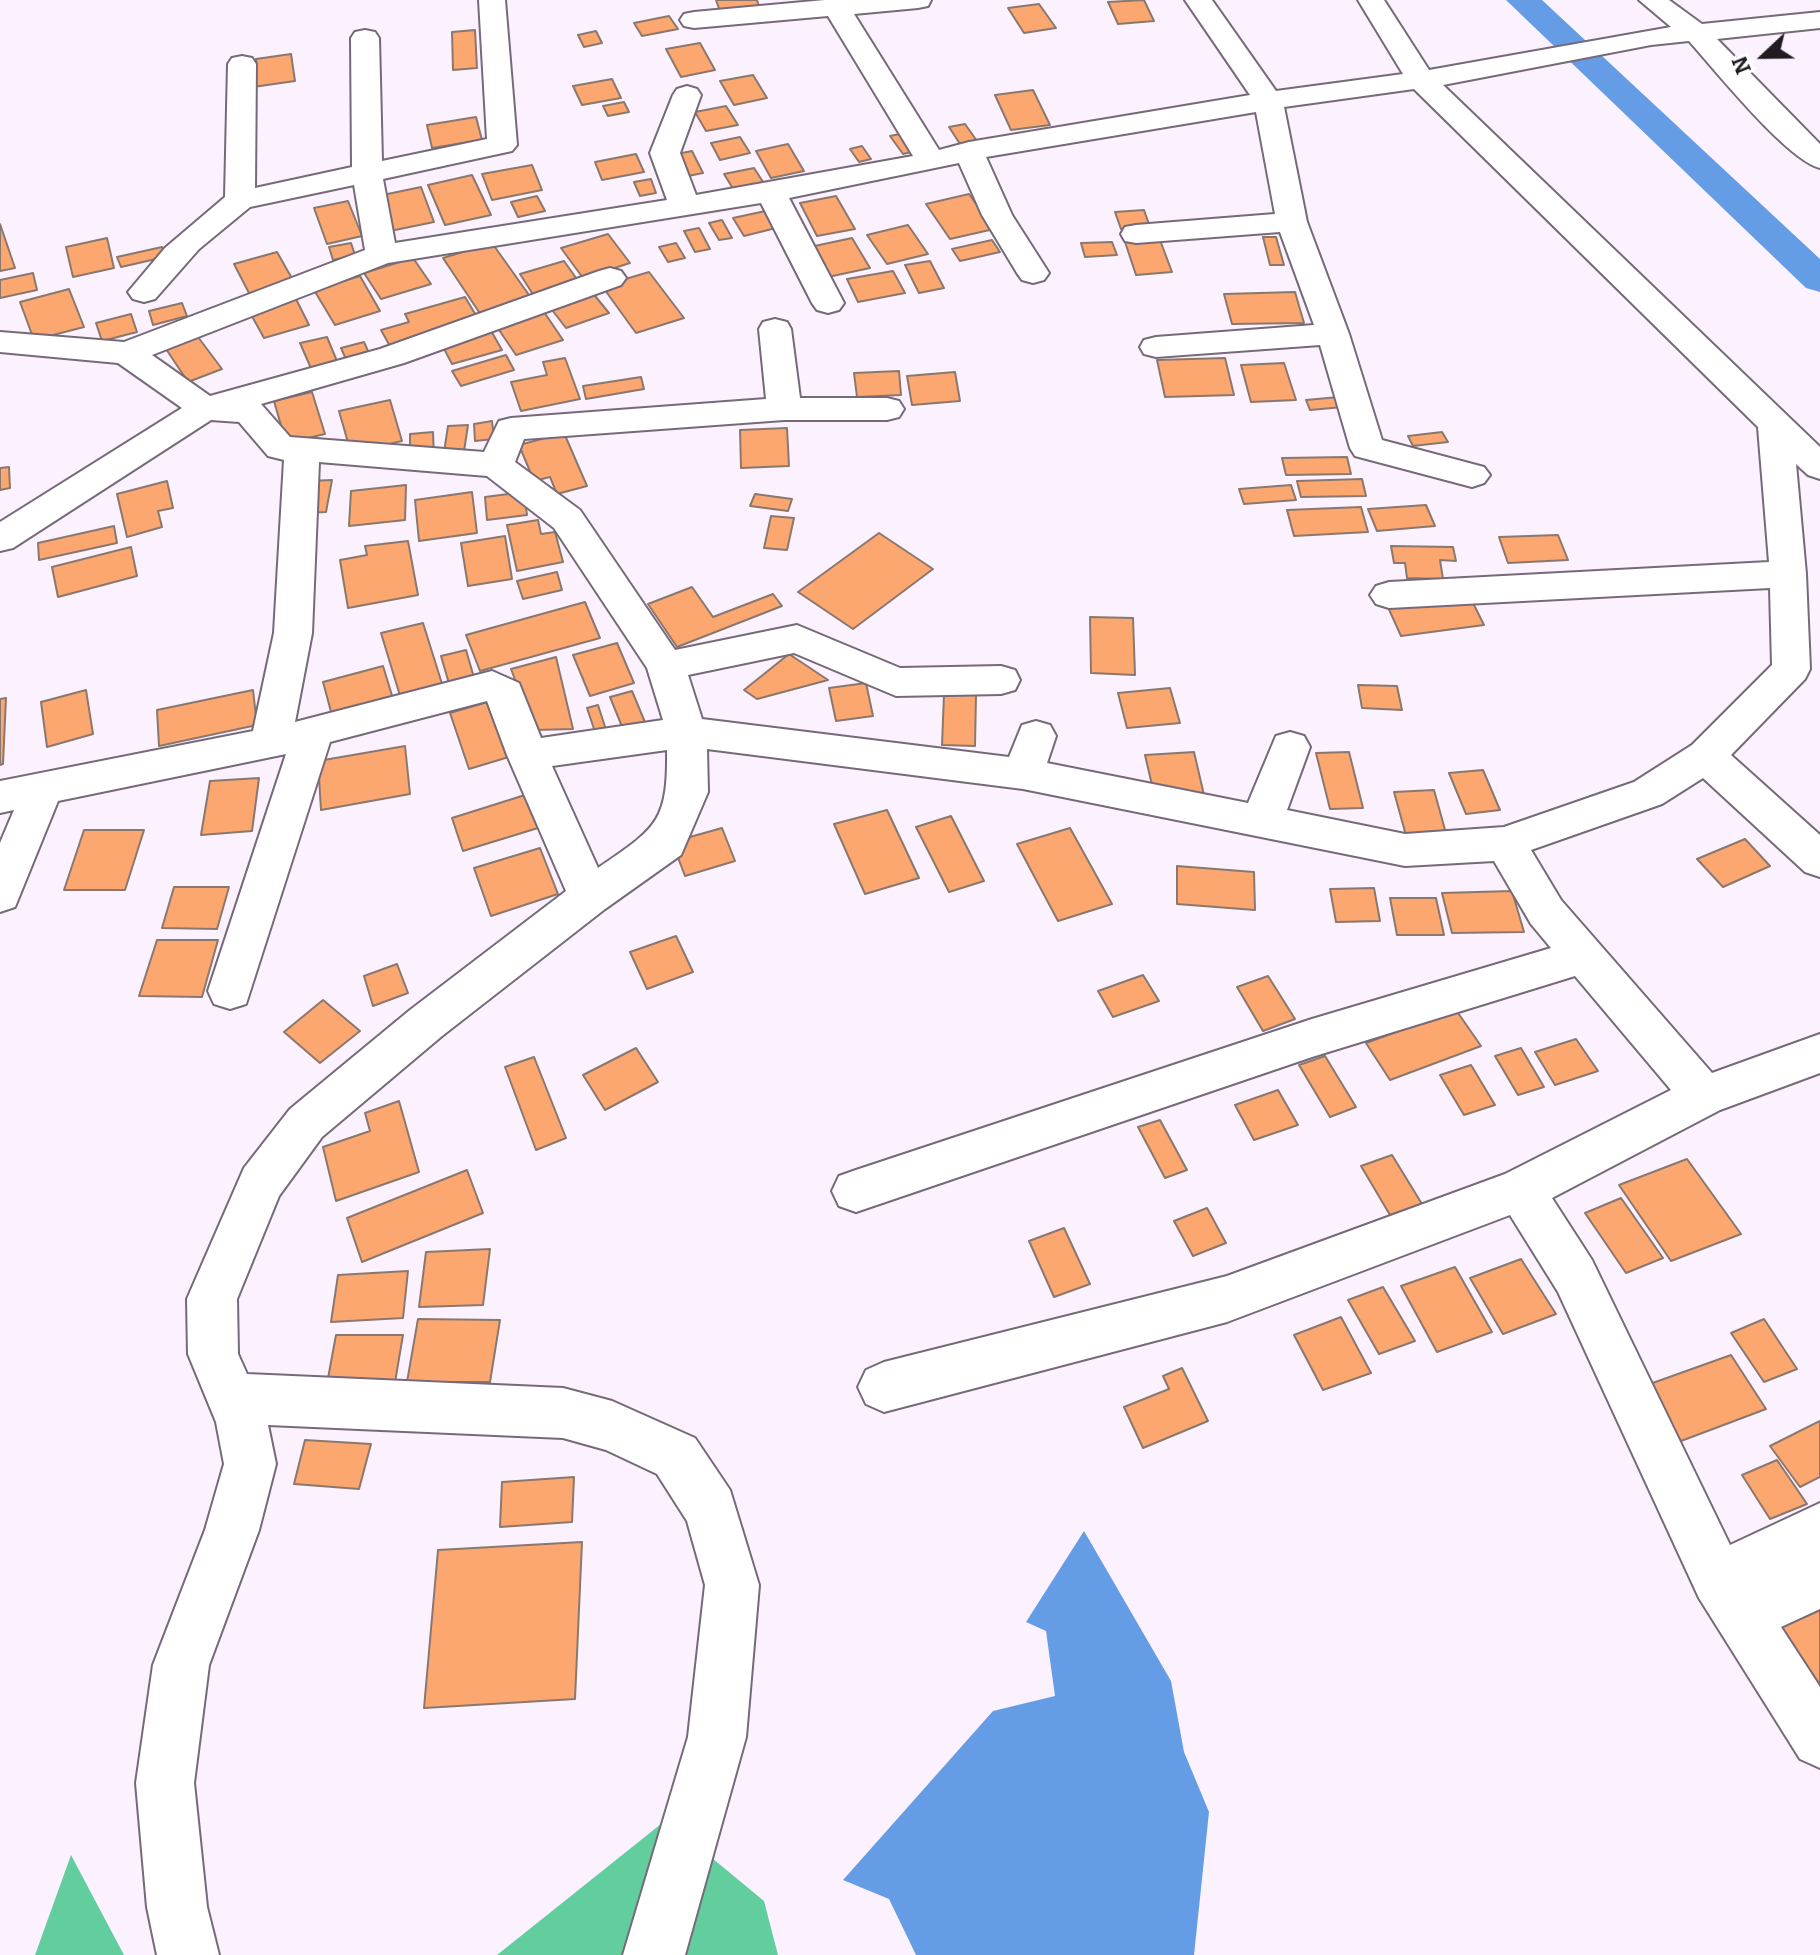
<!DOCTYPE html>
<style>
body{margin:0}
#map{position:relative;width:1820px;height:1955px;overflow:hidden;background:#fcf1ff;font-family:Bitter,serif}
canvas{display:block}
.north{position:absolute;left:1724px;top:16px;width:80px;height:80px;-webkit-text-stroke:6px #fff;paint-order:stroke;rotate:248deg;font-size:22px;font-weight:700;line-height:32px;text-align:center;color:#211c22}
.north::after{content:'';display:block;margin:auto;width:28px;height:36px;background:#211c22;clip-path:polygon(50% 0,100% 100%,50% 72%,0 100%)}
</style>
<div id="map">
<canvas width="1820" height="1955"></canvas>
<div class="north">N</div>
</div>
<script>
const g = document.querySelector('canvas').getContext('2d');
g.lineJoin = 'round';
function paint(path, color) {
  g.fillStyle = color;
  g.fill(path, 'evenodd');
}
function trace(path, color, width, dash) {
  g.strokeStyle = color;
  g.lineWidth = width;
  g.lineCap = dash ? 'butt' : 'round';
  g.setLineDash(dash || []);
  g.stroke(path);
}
const forest = new Path2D(`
 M666,1820L764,1901L778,1955H497Z
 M71,1855L124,1955H35Z`);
const water = new Path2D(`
 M1084,1531L1171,1681L1184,1752L1209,1812L1194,1955H916L889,1899L843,1880L993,1711L1055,1696L1046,1631L1026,1622Z`);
const canal = new Path2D(`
 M1506,0H1542L1820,259V292L1806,288Z`);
const building = new Path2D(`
 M716,0H757L761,12L722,17Z
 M1144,0L1154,21L1118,24L1108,2Z
 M1039,4L1056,28L1024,33L1008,8Z
 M669,16L678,29L642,36L634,23Z
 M475,30L477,68L453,70L452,32Z
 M596,31L602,43L584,47L578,35Z
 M700,43L715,70L681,77L666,49Z
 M291,54L295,81L253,87L250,67L257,66L256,59Z
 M753,75L767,98L734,105L720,81Z
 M612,79L621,98L582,105L573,86Z
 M1033,90L1050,125L1011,130L995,95Z
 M624,102L629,112L608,116L603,106Z
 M726,106L738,125L706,131L695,112Z
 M476,117L482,140L432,148L427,125Z
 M965,124L977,141L960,144L949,127Z
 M904,133L916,151L903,154L890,136Z
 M740,137L750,153L720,160L711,143Z
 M788,144L804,171L771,178L756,151Z
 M862,146L871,159L859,162L850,149Z
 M692,151L703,173L688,176L677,154Z
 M636,154L644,172L602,180L595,162Z
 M532,165L542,190L492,200L482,174Z
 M754,168L765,185L735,192L724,174Z
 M472,175L491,215L445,225L428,185Z
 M651,179L656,193L640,196L634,182Z
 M421,187L434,222L390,231L378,196Z
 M969,194L994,229L950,239L926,204Z
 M537,196L545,211L518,217L511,202Z
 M836,196L855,229L817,236L800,203Z
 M348,201L362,236L327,244L314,208Z
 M770,210L780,227L744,236L733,218Z
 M1144,210L1150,227L1121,229L1115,212Z
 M722,220L732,238L719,240L709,223Z
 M0,224L15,268L0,271Z
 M908,225L928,254L887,264L867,235Z
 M699,228L710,249L695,252L684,231Z
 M608,234L630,263L583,278L561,248Z
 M1263,237H1276L1284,265H1270Z
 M107,238L114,268L73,277L66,247Z
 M852,238L870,268L828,277L810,247Z
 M992,240L1000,252L960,261L952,249Z
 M1160,240L1172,272L1136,275L1125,242Z
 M1112,242L1117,255L1085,257L1081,243Z
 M351,243L355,255L333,260L329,247Z
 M492,243L534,302L483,318L443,258Z
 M676,243L685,258L668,262L659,247Z
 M162,247L165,257L121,267L117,257Z
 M277,252L294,282L250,295L234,264Z
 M413,258L431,284L381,299L364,273Z
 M564,261L581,285L536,299L520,274Z
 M930,261L944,288L919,293L905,265Z
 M893,271L905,293L858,302L847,279Z
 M649,272L684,318L636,333L602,286Z
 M33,273L37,290L0,298V280Z
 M360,276L380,311L335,325L314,290Z
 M69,289L84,327L34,340L20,302Z
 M591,291L609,313L566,328L549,306Z
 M1295,292L1304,323L1232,324L1224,294Z
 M295,297L309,325L264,338L249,311Z
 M465,297L480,322L391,348L381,330L409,322L405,314Z
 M182,303L187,316L153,325L149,311Z
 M542,309L563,340L516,355L495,324Z
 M131,314L137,332L102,341L96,323Z
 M490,329L502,350L452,364L441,343Z
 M198,337L222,369L188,382L166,349Z
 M327,337L339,366L313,373L300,343Z
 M364,342L371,358L348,364L341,348Z
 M506,355L514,370L461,386L452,371Z
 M565,358L580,399L521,411L511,382L547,375L543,362Z
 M1225,358L1234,395L1165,397L1157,360Z
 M1284,363L1296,400L1251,402L1241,365Z
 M899,371L901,395L857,397L854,373Z
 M955,372L960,401L912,405L907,376Z
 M641,377L644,389L586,399L583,386Z
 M312,392L325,434L286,443L274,401Z
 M1339,397L1343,407L1310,410L1306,400Z
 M390,400L402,441L351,453L339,411Z
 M492,421L494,439L475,441L474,424Z
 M468,425L463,458L443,459L448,426Z
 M787,428L789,466L741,468L740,430Z
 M433,432L434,457L410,459V434Z
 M1442,432L1448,442L1413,446L1408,436Z
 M564,433L587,486L557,494L550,477L534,481L519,445Z
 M1347,457L1351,474L1286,475L1282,458Z
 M9,467L10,488L0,490V468Z
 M1362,479L1366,496L1301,497L1297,481Z
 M332,480L326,512L302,513L308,481Z
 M167,481L173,508L158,511L162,527L127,537L117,494Z
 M406,485L405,520L349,526L351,491Z
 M1291,485L1296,500L1244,504L1239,489Z
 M472,492L477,533L419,541L415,500Z
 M524,492L527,515L487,520L485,497Z
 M755,494L792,499L788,511L750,506Z
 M1426,505L1435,526L1377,531L1368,509Z
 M1361,507L1368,532L1294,536L1287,510Z
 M771,516L794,518L787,550L764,548Z
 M538,520L541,534L555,532L563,562L517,571L507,525Z
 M114,526L117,543L39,560L38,543Z
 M879,533L933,569L853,629L798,592Z
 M1558,535L1568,560L1508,563L1499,537Z
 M505,536L512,579L468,586L461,543Z
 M408,541L418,595L348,608L340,560L367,555L365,546Z
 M1391,546L1453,547L1456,561L1440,560L1443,579L1407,578L1405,563H1394Z
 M131,547L137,576L58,597L52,567Z
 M557,572L562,590L523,599L517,581Z
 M692,587L713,617L773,594L782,606L677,647L648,604Z
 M1469,595L1484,625L1401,636L1387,605Z
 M585,602L600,638L480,671L466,635Z
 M1090,617L1133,618L1135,675L1091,673Z
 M423,623L443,687L401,699L381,633Z
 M617,643L634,683L590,696L573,655Z
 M466,650L475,681L450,687L441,656Z
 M789,654L828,680L757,699L744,690Z
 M556,657L573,729L534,730L511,669Z
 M383,666L394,702L333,719L323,682Z
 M866,683L873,716L836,721L829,688Z
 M1358,685L1397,686L1402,710L1362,708Z
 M1170,688L1180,723L1127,728L1118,693Z
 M86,690L93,734L47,747L41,702Z
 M253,690L257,725L159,746L157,710Z
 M632,691L647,727L625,734L610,697Z
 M944,694L976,695L975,746L942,745Z
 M6,698L3,764L0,765V699Z
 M491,701L512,756L469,769L450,713Z
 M598,705L608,736L597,738L587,708Z
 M405,746L410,794L321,810L318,761Z
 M1194,752L1204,795L1155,798L1145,755Z
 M1349,752L1363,808L1330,809L1316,753Z
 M1483,770L1500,810L1466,814L1449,773Z
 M259,778L252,831L201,835L210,781Z
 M1434,790L1447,837L1407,839L1394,792Z
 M525,795L538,828L463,851L452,818Z
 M887,810L919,878L865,894L834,824Z
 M951,816L984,881L949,892L916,827Z
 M722,828L735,861L685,876L672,842Z
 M1070,828L1112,904L1058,921L1017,844Z
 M84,830H144L125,890H64Z
 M1745,839L1770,866L1723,887L1697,859Z
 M540,848L558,894L491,916L474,868Z
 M1177,866L1254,872L1255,910L1177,904Z
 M174,887H229L217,929L162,928Z
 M1374,888L1380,921L1336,922L1330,889Z
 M1512,891L1524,932L1452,933L1442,893Z
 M1390,898H1436L1444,935H1397Z
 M676,936L693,972L647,989L630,952Z
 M157,940H218L202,997L139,996Z
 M397,964L408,993L373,1006L364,976Z
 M1143,975L1159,1001L1113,1017L1098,991Z
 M1268,976L1295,1019L1263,1031L1237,987Z
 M323,1000L360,1031L320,1063L284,1032Z
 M1456,1010L1481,1046L1390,1080L1366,1043Z
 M1576,1039L1598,1071L1555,1085L1535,1052Z
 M636,1048L658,1082L605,1110L583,1075Z
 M1521,1048L1544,1087L1518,1095L1495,1056Z
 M1325,1056L1356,1107L1330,1117L1299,1065Z
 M534,1057L566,1138L536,1150L505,1067Z
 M1471,1065L1495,1105L1464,1115L1440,1075Z
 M1278,1090L1298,1125L1254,1140L1235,1105Z
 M399,1101L419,1172L336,1201L323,1147L370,1131L365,1113Z
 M1160,1120L1187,1170L1165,1178L1138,1127Z
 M1392,1155L1422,1204L1390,1215L1361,1166Z
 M1687,1159L1741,1234L1671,1261L1619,1185Z
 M467,1170L483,1213L362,1262L347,1218Z
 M1621,1198L1663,1258L1626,1273L1585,1213Z
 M1207,1208L1226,1243L1193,1256L1174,1221Z
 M1064,1228L1090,1284L1054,1297L1029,1241Z
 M490,1249L483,1305L419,1307L426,1252Z
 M1521,1259L1556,1314L1503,1334L1470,1278Z
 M1455,1267L1492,1332L1437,1352L1401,1286Z
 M408,1271L403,1318L331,1322L338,1275Z
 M1383,1287L1415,1341L1379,1354L1348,1300Z
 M1341,1317L1371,1373L1323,1390L1294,1335Z
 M418,1319L500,1320L490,1382H407Z
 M1764,1319L1797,1369L1764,1382L1731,1333Z
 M336,1335H403L394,1388L326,1389Z
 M1731,1355L1766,1409L1681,1441L1647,1385Z
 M1182,1368L1208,1421L1143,1448L1124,1407L1169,1389L1163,1376Z
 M1820,1421V1477L1800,1487L1770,1446Z
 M305,1440L371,1444L359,1489L294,1484Z
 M1777,1460L1807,1504L1770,1519L1742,1475Z
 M574,1477L572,1522L500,1527L502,1482Z
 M582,1542L575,1699L424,1708L438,1550Z
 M1820,1596V1697L1768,1622Z`);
const street = new Path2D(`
 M479,0H505L517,145L512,151L383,179L395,243L667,200L650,153L673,95L677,89L687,86L697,89L701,95L680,153L696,195L913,156L828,16L694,28L684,26L680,20L684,14L694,12L825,0H931L928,6L918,8L854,14L939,150L969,142L1250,95L1185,0H1212L1276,91L1403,74L1358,0H1384L1429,70L1671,27L1639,0H1669L1702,24L1820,12V28L1717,39L1820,144V168C1787,160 1715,70 1689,41L1651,45L1443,85L1820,447V479L1808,475L1796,464L1806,574L1810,669L1805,679L1731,755L1820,835V877L1805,872L1703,778L1662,804L1531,850L1561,900L1712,1073L1820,1034V1073L1720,1110L1552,1198L1592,1260L1730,1545L1820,1503V1609L1781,1627L1820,1687V1768L1800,1759L1699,1598L1558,1292L1510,1215L1227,1322L884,1412L866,1404L858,1387L866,1370L884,1362L1227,1276L1505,1174L1671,1090L1575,976L1312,1057L856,1212L839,1206L832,1191L839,1176L856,1170L1312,1019L1551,948L1531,924L1494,861L1405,866L1023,789L707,749L708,792L681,855L605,909L442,1036L322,1137L279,1196L237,1299L238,1354L247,1374L563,1388L612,1401L695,1438L730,1490L759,1585L746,1737L685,1955H623L688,1737L705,1585L687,1521L657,1474L606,1450L563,1438L268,1425L276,1464L259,1530L209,1665L194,1783L207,1907L219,1955H157L147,1907L136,1783L153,1665L205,1530L224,1464L216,1422L188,1354L187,1299L244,1168L290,1109L410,1010L566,891L507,755L487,701L330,742L246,1004L230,1009L214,1004L208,991L286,754L58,801L15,907L0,912V843L14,810L0,813V781L253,731L274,633L284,460L268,456L239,422L211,420L13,548L0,551V522L182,408L118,363L0,352V332L124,342L365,250L354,185L250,207L199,249L155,299L144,302L133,299L128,292L165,248L225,197L228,64L232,58L242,56L252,58L256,64L255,188L352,167L351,38L355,32L365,30L375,32L379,38L382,161L487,139ZM1414,89L1758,427L1769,562L1389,582L1376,586L1370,595L1376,604L1389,608L1770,588L1772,665L1692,745L1634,782L1504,827L1405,834L1287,810L1310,747L1304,736L1290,732L1276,736L1248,803L1047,763L1056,736L1050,725L1036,721L1022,725L1009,757L702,719L688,675L794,653L896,696L1001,694L1015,690L1020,680L1015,670L1001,666L900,668L797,625L675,650L580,510L515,462L524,439L784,420H887L899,417L904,409L899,401L887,398H800L791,329L787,322L775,319L763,322L759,329L766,399L511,418L499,421L484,452L290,437L261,404L404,363L621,285L626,278L621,271L610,268L599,271L380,349L210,396L152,355L388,263L761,203L812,303L817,310L828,313L839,310L844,303L789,198L959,163L982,215L1017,273L1022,280L1033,283L1044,280L1049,273L1012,215L986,157L1256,112L1275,214L1136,225L1125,227L1121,234L1125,241L1136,243L1280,232L1314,325L1156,337L1144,340L1140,347L1144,354L1156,357L1320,345L1350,448L1355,456L1472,487L1484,483L1490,475L1484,467L1382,440L1349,334L1307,222L1284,107ZM319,462L487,476L554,528L647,668L663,720L541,738L519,683L492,671L295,722L312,633ZM667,750C668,823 656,828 598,868L552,766Z`);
paint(forest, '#62ce9d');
paint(water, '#649de6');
paint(canal, '#649de6');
paint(building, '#fda770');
trace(building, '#8a786e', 2);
trace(street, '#766a78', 4);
paint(street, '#fff');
</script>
